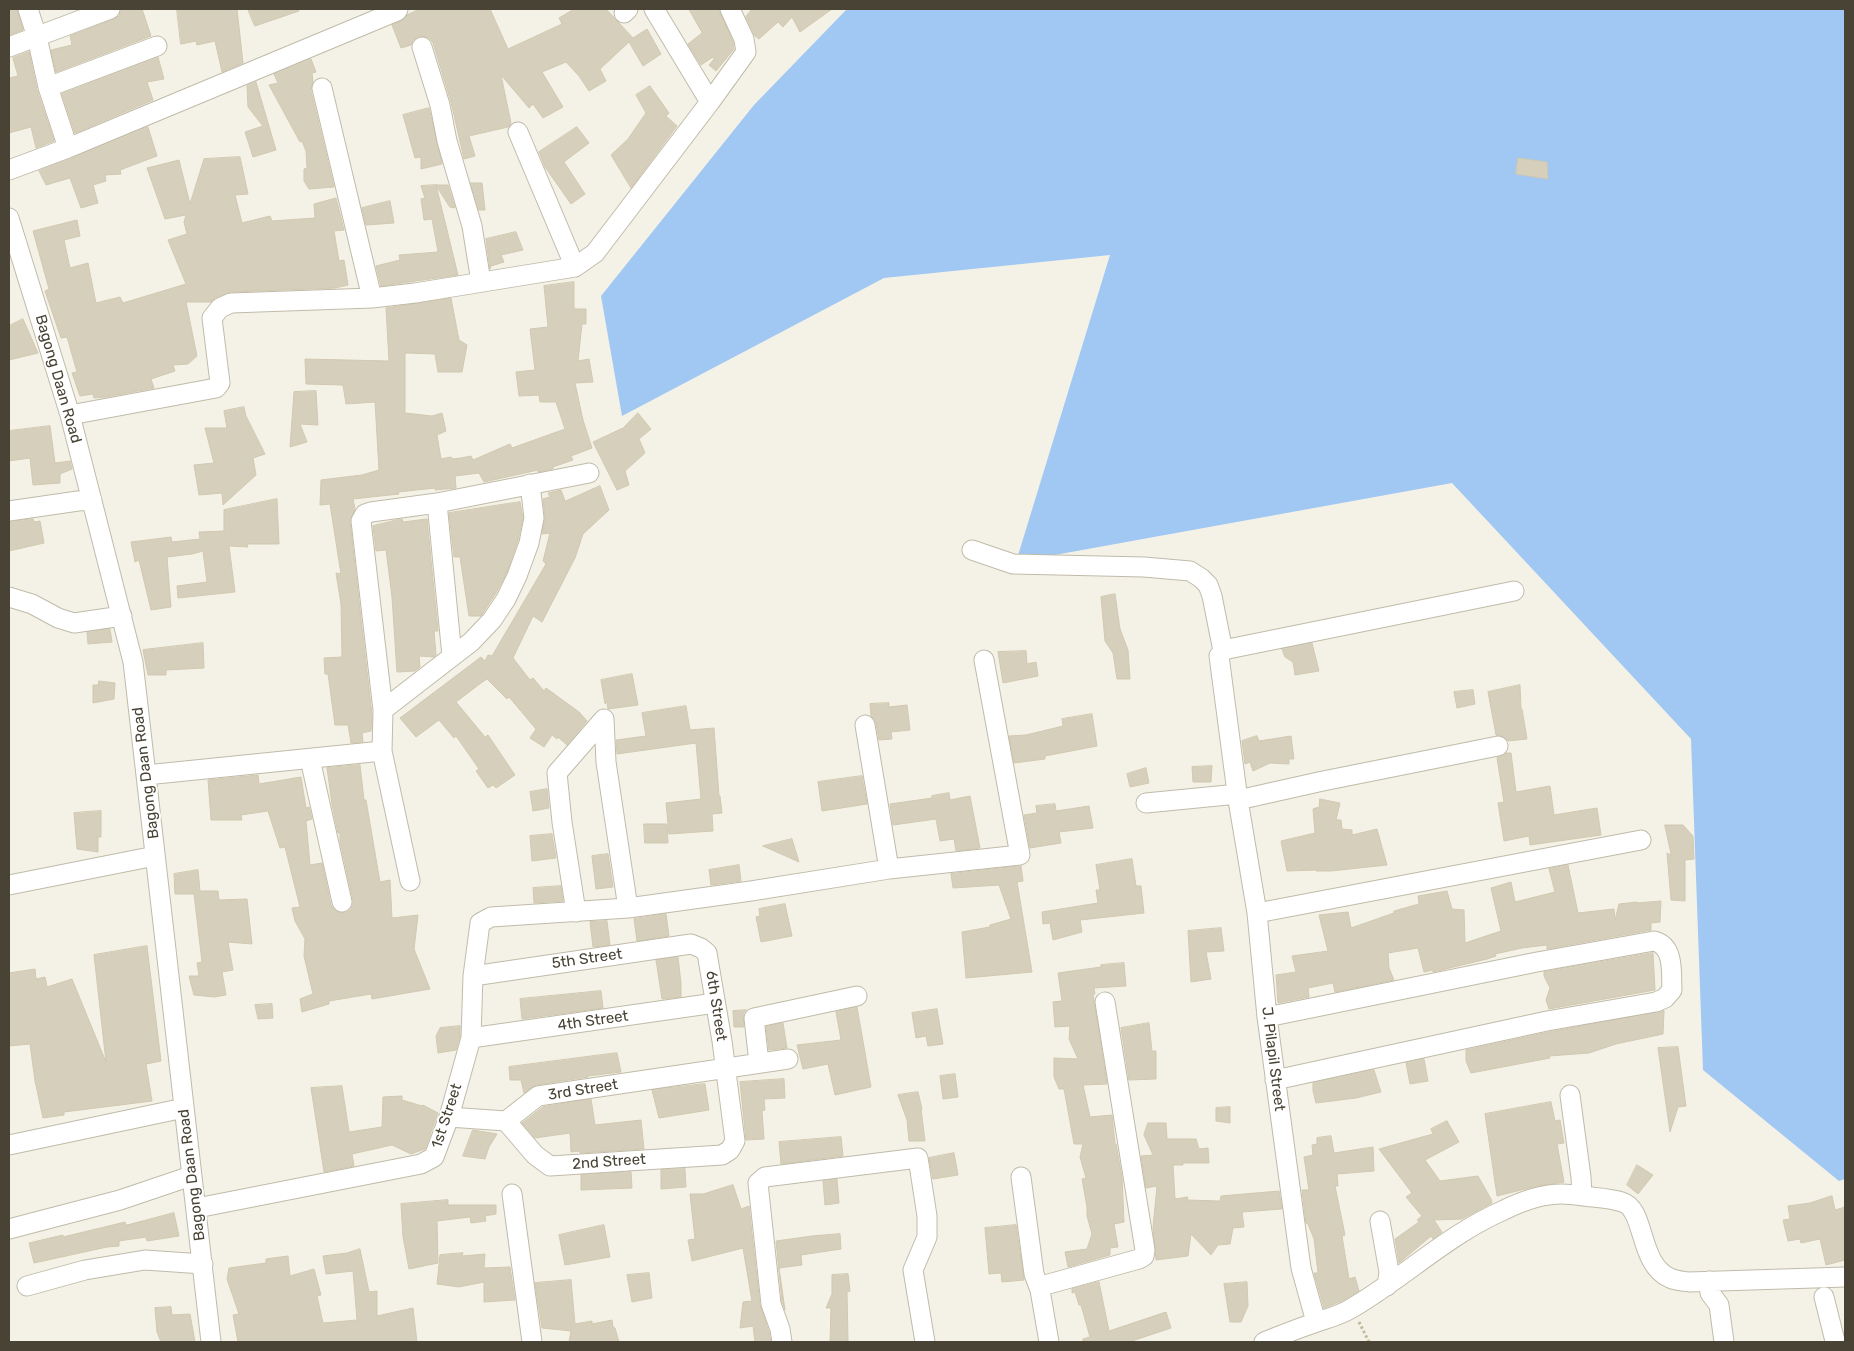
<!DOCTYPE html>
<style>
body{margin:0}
#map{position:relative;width:1854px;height:1351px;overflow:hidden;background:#f4f2e7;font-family:Rubik,sans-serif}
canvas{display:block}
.frame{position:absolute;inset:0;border:10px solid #484335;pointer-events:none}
</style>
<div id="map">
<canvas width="1854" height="1351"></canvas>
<div class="frame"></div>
</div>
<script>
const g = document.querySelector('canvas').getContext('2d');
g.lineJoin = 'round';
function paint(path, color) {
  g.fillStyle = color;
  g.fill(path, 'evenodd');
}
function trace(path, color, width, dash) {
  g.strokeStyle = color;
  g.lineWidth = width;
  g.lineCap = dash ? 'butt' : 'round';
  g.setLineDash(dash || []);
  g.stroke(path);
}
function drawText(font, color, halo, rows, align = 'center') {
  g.font = font + ' Rubik,sans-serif';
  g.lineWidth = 4;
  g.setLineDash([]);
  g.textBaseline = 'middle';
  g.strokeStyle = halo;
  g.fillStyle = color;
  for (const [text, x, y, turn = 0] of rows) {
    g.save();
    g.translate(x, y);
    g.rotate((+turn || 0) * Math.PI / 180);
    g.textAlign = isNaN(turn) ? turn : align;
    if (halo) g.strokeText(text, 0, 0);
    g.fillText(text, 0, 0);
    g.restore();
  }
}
const water = new Path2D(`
 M847,9H1845V1179L1839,1181L1703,1070L1691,739L1452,483L1016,562L1110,255L884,278L622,416L601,296L754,105Z`);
const building = new Path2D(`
 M9,9H17L23,30L9,35Z
 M121,9H142L151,36L56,72L51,50L72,45L70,36L114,19L119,16Z
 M177,9H237L243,63L222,72L215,41L197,45L196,41L181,44Z
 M248,9H298L299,11L255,26Z
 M420,9H490L508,49L562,24L559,18L574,9H606L633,38L647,29L661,54L643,66L629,42L600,69L606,81L589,91L579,76L566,62L542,72L563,107L543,118L533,104L529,108L501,75L511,123L508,127L469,136L475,156L464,159L451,102L433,43L429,38L419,36L413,40L411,45L401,48L392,25L401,21L407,15Z
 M689,9H719L733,42L734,49L716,71L709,65L714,59L713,57L701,65L688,44L702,33Z
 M752,9H832L800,32L792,17L783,27L778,22L759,39L755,36L746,17Z
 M29,52L37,90L54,141L36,148L31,127L9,133V78L18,76L13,58Z
 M158,57L164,79L147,82L153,100L75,133L62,94Z
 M311,59L316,72L312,73L313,82L311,91L334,187L309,189L304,181V169L307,168L306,151L302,141L300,142L269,85L278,83L274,74Z
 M256,82L276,150L253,157L245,132L263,126L248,107L247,86Z
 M650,86L669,113L666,116L677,126L631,188L611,155L628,139L646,113L636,95Z
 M429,108L442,164L421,169V157L415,158L403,115Z
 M148,127L157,156L120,170L121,174L105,175L106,181L93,185L98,203L81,208L70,178L46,185L39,171Z
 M577,127L589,143L564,162L585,194L571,204L545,167L539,152Z
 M240,157L248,194L235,195L242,223L270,216L272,221L315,218L314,204L336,198L344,230L334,231L339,261L344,260L348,285L335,288L230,292L215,298L211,302H186L197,356L188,364L173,365L175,371L151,379L154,388L106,397L94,398L93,394L80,396L72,373L77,372L67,337L61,338L45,291L49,289L33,231L77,220L80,236L64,240L70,268L88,263L96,303L120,297L123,303L186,284L168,240L187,234L184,222L186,215L165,219L147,168L179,160L190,204L204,159Z
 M1518,158L1547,162L1548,179L1516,174Z
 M471,183H482L485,210H479Z
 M436,185L458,275L381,286L376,266L400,260L399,255L438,252L432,219L424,220L421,199L425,198L421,186Z
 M436,185H448L455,208L450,207Z
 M390,201L394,223L366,225L362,208Z
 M516,232L523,250L501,255L504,262L491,266L490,269L486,239Z
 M574,282V309H586V324H582L578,361L589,359L593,382L575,383L583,420L592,448L571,456L573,460L553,467V469L538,472V470L484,482L479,473L455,476L456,488L435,490V488L398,492L399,494L353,499L355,509L350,522L372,715L371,731L362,733L363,742L351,743L348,725H335L328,674H325L324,658L342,657L341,604L336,573L341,574L330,504L320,505L321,480L362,475L379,470L375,402L346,404L343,385L306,384L305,359L389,361L386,308L451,298L459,340L467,345L462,372H438L435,354L405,353V413L432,416L442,413L446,431L437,435L441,459L451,457L452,459L461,458L471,456L473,460L510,444L512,448L565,429L556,402H540L539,395L519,396L516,372L535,370L530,329L548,327L544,286Z
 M23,319L38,353L9,360V326Z
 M316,391L318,425L300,424L307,442L290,447L294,392Z
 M244,407L246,416L265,454L253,458L256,475L223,505L222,493L199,495L194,465L214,463L205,428H227L224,411Z
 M638,413L651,429L639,439L645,453L625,471L629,485L617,490L593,442L623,428Z
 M50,426L55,463L70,461L72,469L60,474V483L33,485L30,458L9,461V431Z
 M600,486L609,510L583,534L575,558L542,622L533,616L513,658L530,680L533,678L544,691L546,688L579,712L587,721L567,745L558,737L557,739L552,735L544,747L530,738L536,729L509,697L507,699L487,679L481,683L456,702L485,737L488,735L515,775L496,788L493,785L488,788L476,771L479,769L456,736L454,738L439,720L416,737L400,718L481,657L485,661L488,655L492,656L546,564L543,561L550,533L542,534L545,517L543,499L550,497L548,493L561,490L565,501Z
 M277,499L279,544H247L248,547L229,546L235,592L178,598L177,586L207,582L203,551L192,554L167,557L171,607L151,610L139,560L135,562L131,542L171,537L172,542L200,539L199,532L224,531V510Z
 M520,502L523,518L518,540L507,572L496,593L483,613L481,616H469L460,557H454L449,513Z
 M33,519L34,522L40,521L44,543L9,551V522Z
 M402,519L403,522L427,519L438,631H434L436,655L434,657L419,656L420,667L415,671L397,672L392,597L386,550L376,551L373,526Z
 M1115,594L1120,629L1128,650L1130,679H1117L1113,653L1105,641L1101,597Z
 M110,629L112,642L88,644L87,632Z
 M203,643L204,668L166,670V675H148L143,650Z
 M1312,643L1319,671L1295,675L1293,662L1285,657L1282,649Z
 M1026,651L1027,664L1036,662L1038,676L1003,683L998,652Z
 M632,674L638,705L608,709L607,702L605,704L601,680Z
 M99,681L115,683L114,699L93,703V685H98Z
 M1520,685L1521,709H1522L1527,739L1508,741L1502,736L1496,735L1488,692Z
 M1473,690L1475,704L1457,708L1454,692Z
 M889,703V707L907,705L910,730L891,732L892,739L879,740L876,723L871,716L870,704Z
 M686,706L690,730L714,728L719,796H720L722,813L712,814L713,831L669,834L666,803L701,799L696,743L617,754L616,740L646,736L642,713Z
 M1092,714L1097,746L1045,756V759L1014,763L1009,736L1026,735L1063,726L1062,719Z
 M1257,736L1259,741L1291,736L1294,759H1289V764L1270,763L1253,771L1250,762L1245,764L1242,741Z
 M1506,753H1511L1516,792L1550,786L1554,815L1597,808L1601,835L1530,845L1529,836L1504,841L1498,803L1504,802L1497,758Z
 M360,765L364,800H366L380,882L390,880L392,918L418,915L414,949L430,989L372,999L371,994L329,1001V1004L302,1012L300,999L313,994L304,956L305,939L295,921L292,908L300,907L285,847L280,848L268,811L241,815L242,820H211L208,780L258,775L259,784L301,777L306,808L309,807L312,819L306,821L310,865L322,863L331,905L334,910L344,913L350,910L353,905V900L340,841V833H338L332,804L327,768Z
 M1212,766L1211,782H1193L1192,767Z
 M1146,768L1149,783L1130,787L1127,774Z
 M862,776L867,804L822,811L818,782Z
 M547,789L549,808L533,811L530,792Z
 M949,793L950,800L970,796L980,848L956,851L954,839L940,841L936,819L893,825L890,804L932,798V796Z
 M1320,799L1340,803L1336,820H1341L1342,829L1352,830V835L1377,829L1387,865L1331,871H1316V870L1287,871L1281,841L1315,833L1313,809L1319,807Z
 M1055,804L1056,811L1089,806L1093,828L1059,832L1061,843L1030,848L1024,815L1037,813L1036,806Z
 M101,811V837H98V852L77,849L74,813Z
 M644,824H667L668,843H645Z
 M1665,825H1683L1693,836L1694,859L1685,860V901L1671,900L1667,853L1671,855Z
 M552,834L556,858L532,861L530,836Z
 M792,839L799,862L763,846Z
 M608,854L613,887L596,889L592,856Z
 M1132,859L1136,886H1141L1144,913L1080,920L1082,932L1053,940L1050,923L1043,924L1042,912L1098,903L1096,890H1100L1096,865Z
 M739,865L741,881L711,885L709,870Z
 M1568,865L1578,913L1614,909L1615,920L1619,904L1637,902V903L1661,901L1660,922L1651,923V930L1547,949V945L1522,948L1495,954L1496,956L1487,959L1433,972V970L1424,972L1418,948L1388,953L1389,968L1394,980L1335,992L1333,983L1308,988L1309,997L1278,1003L1276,975L1296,972L1292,956L1328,951L1319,915L1348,912L1351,928L1394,913V911L1419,904L1418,896L1447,891L1452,909L1464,910L1465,943L1501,931L1491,888L1511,882L1515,902L1555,892L1549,869Z
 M1021,866L1023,881L1017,882L1032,972L966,978L962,932L990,927V925L1011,919L999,885L953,888L951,874Z
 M198,870L200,891H218L219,900L247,899L252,944L228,942L233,970L222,972L226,995L214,997L194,995L189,976H199L197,963L202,962L194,894H175L174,874Z
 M561,886L563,901L534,903L533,888Z
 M785,904L792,936L761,942L756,917L760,916L759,909Z
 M666,914L669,936L637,941L634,919Z
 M607,921L610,945L593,947L590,922Z
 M1221,928L1224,951L1206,952L1211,979L1191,982L1188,931Z
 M147,946L161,1061L146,1064L152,1101L64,1112V1115L43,1118L35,1081L30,1044L9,1046V973L35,969L36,979L45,977L47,987L72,979L106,1062L94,955Z
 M1653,953L1655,990L1549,1009L1546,1000L1550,988L1544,976V972Z
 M678,957L681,983V997L662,999L656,960Z
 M1124,963L1126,986L1094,988L1095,994H1093L1107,1084L1083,1085L1090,1117L1112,1115L1115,1144H1116L1122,1177L1124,1222L1114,1224L1118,1247L1110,1248V1255L1068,1267L1065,1252L1087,1249L1092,1234L1087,1216V1207L1082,1179L1086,1178L1080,1157L1083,1144H1074L1064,1089H1059L1054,1077V1058L1078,1059L1069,1039L1070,1026L1055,1027L1053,1002L1062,1001L1058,973L1101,967V965Z
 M601,991L603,1008L522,1019L520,999Z
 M272,1004L273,1018L258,1019L255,1005Z
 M857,1007L871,1087L835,1095L828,1064L803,1069L797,1045L841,1040L836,1012Z
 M937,1009L943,1044L928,1046L926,1036L916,1038L912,1013Z
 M746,1010L743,1014L744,1027H734L733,1011Z
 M1664,1011L1663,1034L1616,1044L1589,1053L1549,1056L1550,1058L1471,1073L1466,1061V1050L1549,1032Z
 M783,1023L787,1048L769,1050L766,1027Z
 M1149,1023L1152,1051H1156V1079L1129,1080L1121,1028Z
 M460,1026V1036L456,1050L438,1053L436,1036L440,1028Z
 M1678,1047L1686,1106L1678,1107L1670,1132L1658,1048Z
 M617,1053L621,1072L588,1076V1077L536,1085L524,1093L521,1080H510L509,1067Z
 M1424,1059L1428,1081L1410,1084L1406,1063Z
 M1374,1070L1381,1092L1356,1098L1316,1103L1313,1091V1083Z
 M955,1074L958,1097L943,1099L940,1076Z
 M784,1079L785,1098L764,1099L765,1110L762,1111L764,1139L746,1140L740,1082Z
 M705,1084L709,1110L659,1118L652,1090Z
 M342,1086L349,1132L382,1127L383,1097L402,1096V1100L422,1106L423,1105L438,1113L425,1149L411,1154L392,1145L352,1154L354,1166L324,1172L311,1088Z
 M918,1092L922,1109H921L925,1141H909L907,1120L898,1095Z
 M591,1099L595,1125L641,1120L644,1149L580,1153V1151L571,1152L570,1133L535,1138L522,1123L543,1107Z
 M1551,1102L1555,1121L1560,1120L1564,1143L1557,1144L1564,1182L1537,1186L1497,1196L1485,1114Z
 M1230,1107V1123L1216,1121V1108Z
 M1447,1121L1459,1142L1425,1160L1440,1181L1478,1176L1491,1199L1492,1203L1462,1219L1434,1220L1442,1232L1433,1239L1431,1236L1399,1263L1395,1239L1419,1222L1417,1220L1422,1216L1406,1197L1412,1193L1379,1149L1433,1134L1431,1129Z
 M1148,1123H1166L1167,1139H1196L1199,1149L1208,1148L1209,1163H1183V1165H1173L1175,1199L1188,1197L1187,1200L1220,1201L1221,1196L1279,1191L1282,1209L1242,1212L1244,1227L1233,1228L1230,1244L1218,1245L1211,1255L1191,1234L1188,1256L1156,1260L1153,1227L1157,1186L1146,1188L1141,1156L1153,1155L1144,1135Z
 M473,1130L497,1134L489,1147L485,1159L463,1156Z
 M1331,1136L1334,1153L1373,1147L1374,1171L1337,1174L1338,1186H1335L1345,1235L1342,1236L1349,1279L1355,1277L1359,1291L1342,1301L1324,1308L1314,1273H1318L1314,1239L1308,1224L1306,1223L1302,1190H1309L1304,1157L1313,1155L1312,1145L1317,1144V1138Z
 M841,1137L843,1156L781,1164L779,1142Z
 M954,1153L958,1175L933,1179L929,1158Z
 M1637,1165L1653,1175L1638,1194L1627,1185Z
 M685,1169L686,1187L661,1189V1170Z
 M631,1172L632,1188L581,1190V1175Z
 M837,1179L839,1203L825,1205L823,1181Z
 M733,1185L741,1209L749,1206L760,1305L769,1332L771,1342H755L753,1326L740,1328L743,1302L752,1301L743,1248L692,1261L688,1240L695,1239L690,1194H703Z
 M1832,1196L1835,1210L1845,1207V1260L1826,1265L1820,1239L1801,1243L1800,1239L1788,1241L1783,1220L1790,1219L1788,1206L1810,1203Z
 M448,1200V1205H496V1214L485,1216L486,1221L471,1223L470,1217L437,1221L438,1263L409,1269L403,1237L401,1204Z
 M174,1213L179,1236L147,1241L146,1237L119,1241V1246L107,1247L34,1263L29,1243L63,1235V1237L125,1222L126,1225Z
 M604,1225L610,1257L565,1265L559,1235Z
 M1016,1225L1024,1280L1002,1282L1001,1273L989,1274L985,1228Z
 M840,1234L841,1249L801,1255L802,1265L779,1268L785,1310L782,1301L776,1241L812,1236Z
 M360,1249L369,1292L377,1291V1316L413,1308L417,1342H238L233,1315L239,1314L227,1279L229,1268L266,1263V1259L288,1256L290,1276L314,1269L321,1295L317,1296L323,1323L357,1320L353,1271L326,1274L323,1256L347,1253Z
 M463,1253L462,1256L485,1254L484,1268L510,1267L515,1300L484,1302V1282L459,1287L437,1284L440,1255Z
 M649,1273L652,1298L632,1302L627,1275Z
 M848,1274L850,1291L847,1292L848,1342H830L831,1308H826L832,1294V1275Z
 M571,1280L575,1324L592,1321V1324L612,1320L613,1327L615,1328L619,1342H569L571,1331L542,1328L535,1283Z
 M1099,1282L1109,1331L1166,1312L1171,1328L1129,1342H1083V1339L1090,1337L1081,1305H1079L1075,1292L1072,1293V1289Z
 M1247,1282L1248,1306L1241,1322H1230L1224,1284Z
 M171,1307L172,1315L190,1314L195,1342H161L157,1332L155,1308Z`);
const path = new Path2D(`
 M1359,1322L1369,1342`);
const minor = new Path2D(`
 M28,9L37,37L48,87L68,148
 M654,9L710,102
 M624,13L628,9
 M9,47L110,9
 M422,47L440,105L447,141L472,226L481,282
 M48,87L157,46
 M322,88L372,298
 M518,132L575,267
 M9,170L68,148L397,11L398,9
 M9,218L70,415L133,662L211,1342
 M70,415L216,388L220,383L212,318L220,308L231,303L372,298L415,293L575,267L595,253L710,102L746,52L744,39L730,9
 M437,503L452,656
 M9,511L78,501L92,500
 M972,550L1013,564L1144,567L1190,571L1201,578L1208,585L1212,596L1223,651
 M9,597L32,604L58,618L74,623L122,616
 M383,710L471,642L492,620L506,599L517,576L529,543L534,518L530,484
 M604,719L606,762L628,908
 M865,725L889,869
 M310,759L342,902
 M146,775L382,751
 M1238,800L1323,781L1498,746
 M1146,803L1238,794
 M410,881L382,751L383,710L361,521L365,514L371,512L437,503L589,473
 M9,885L155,856
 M576,912L562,822L557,773L604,719
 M1257,913L1641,840
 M473,976L691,944L701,948L707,953L722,1041L735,1141L730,1150L722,1155L550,1166L535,1155L506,1121
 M1267,1017L1537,962L1654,941C1675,946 1671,974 1672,990L1665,998L1656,1002L1547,1021L1275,1080
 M471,1038L715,1003
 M759,1063L754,1018L857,996
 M1570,1095L1581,1177L1582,1196
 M449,1117L506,1121L538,1096L788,1059
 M9,1145L184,1108
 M1021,1177L1034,1274L1040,1290L1049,1342
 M512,1194L532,1342
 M197,1208L421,1164L434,1157L449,1117L471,1038L473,976L480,923L491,917L628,908L751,891L889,869L1020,855L984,660
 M1380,1221L1389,1272L1387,1286
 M9,1229L120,1200L191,1176
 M1709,1281L1710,1293L1719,1305L1724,1342
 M27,1286L85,1270L145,1260L203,1264
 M1040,1290L1045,1285L1139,1259L1144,1256L1145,1250L1105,1002
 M1824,1297L1835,1341
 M1316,1322L1301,1268L1267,1017L1257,913L1238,800L1219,656L1223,651L1228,649L1514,591
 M782,1342L780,1329L771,1304L758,1183L765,1177L918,1158L927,1216V1237L913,1270L925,1342
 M1264,1342C1282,1335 1299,1328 1317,1322C1329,1318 1341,1315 1352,1308C1405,1277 1447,1235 1504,1210C1522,1201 1542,1194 1562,1194C1572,1194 1582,1196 1592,1197C1602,1198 1613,1199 1622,1202C1646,1209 1638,1264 1670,1278C1676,1281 1683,1281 1689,1282L1845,1277`);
const streetNames = [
 ["Bagong Daan Road",58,379,74],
 ["Bagong Daan Road",146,773,-97],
 ["5th Street",587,959,-8],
 ["6th Street",716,1006,81],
 ["4th Street",593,1021,-8],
 ["J. Pilapil Street",1273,1059,83],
 ["3rd Street",583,1090,-9],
 ["1st Street",447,1116,-72],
 ["2nd Street",609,1162,-4],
 ["Bagong Daan Road",192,1175,-97]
];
paint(water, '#a1c7f3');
paint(building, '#d6cfbc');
trace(building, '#d1c8af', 1);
trace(minor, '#c0bba9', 21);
trace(path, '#c2b99a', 3, [2.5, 2.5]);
trace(minor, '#fff', 19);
drawText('15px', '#484335', '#fff', streetNames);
</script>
